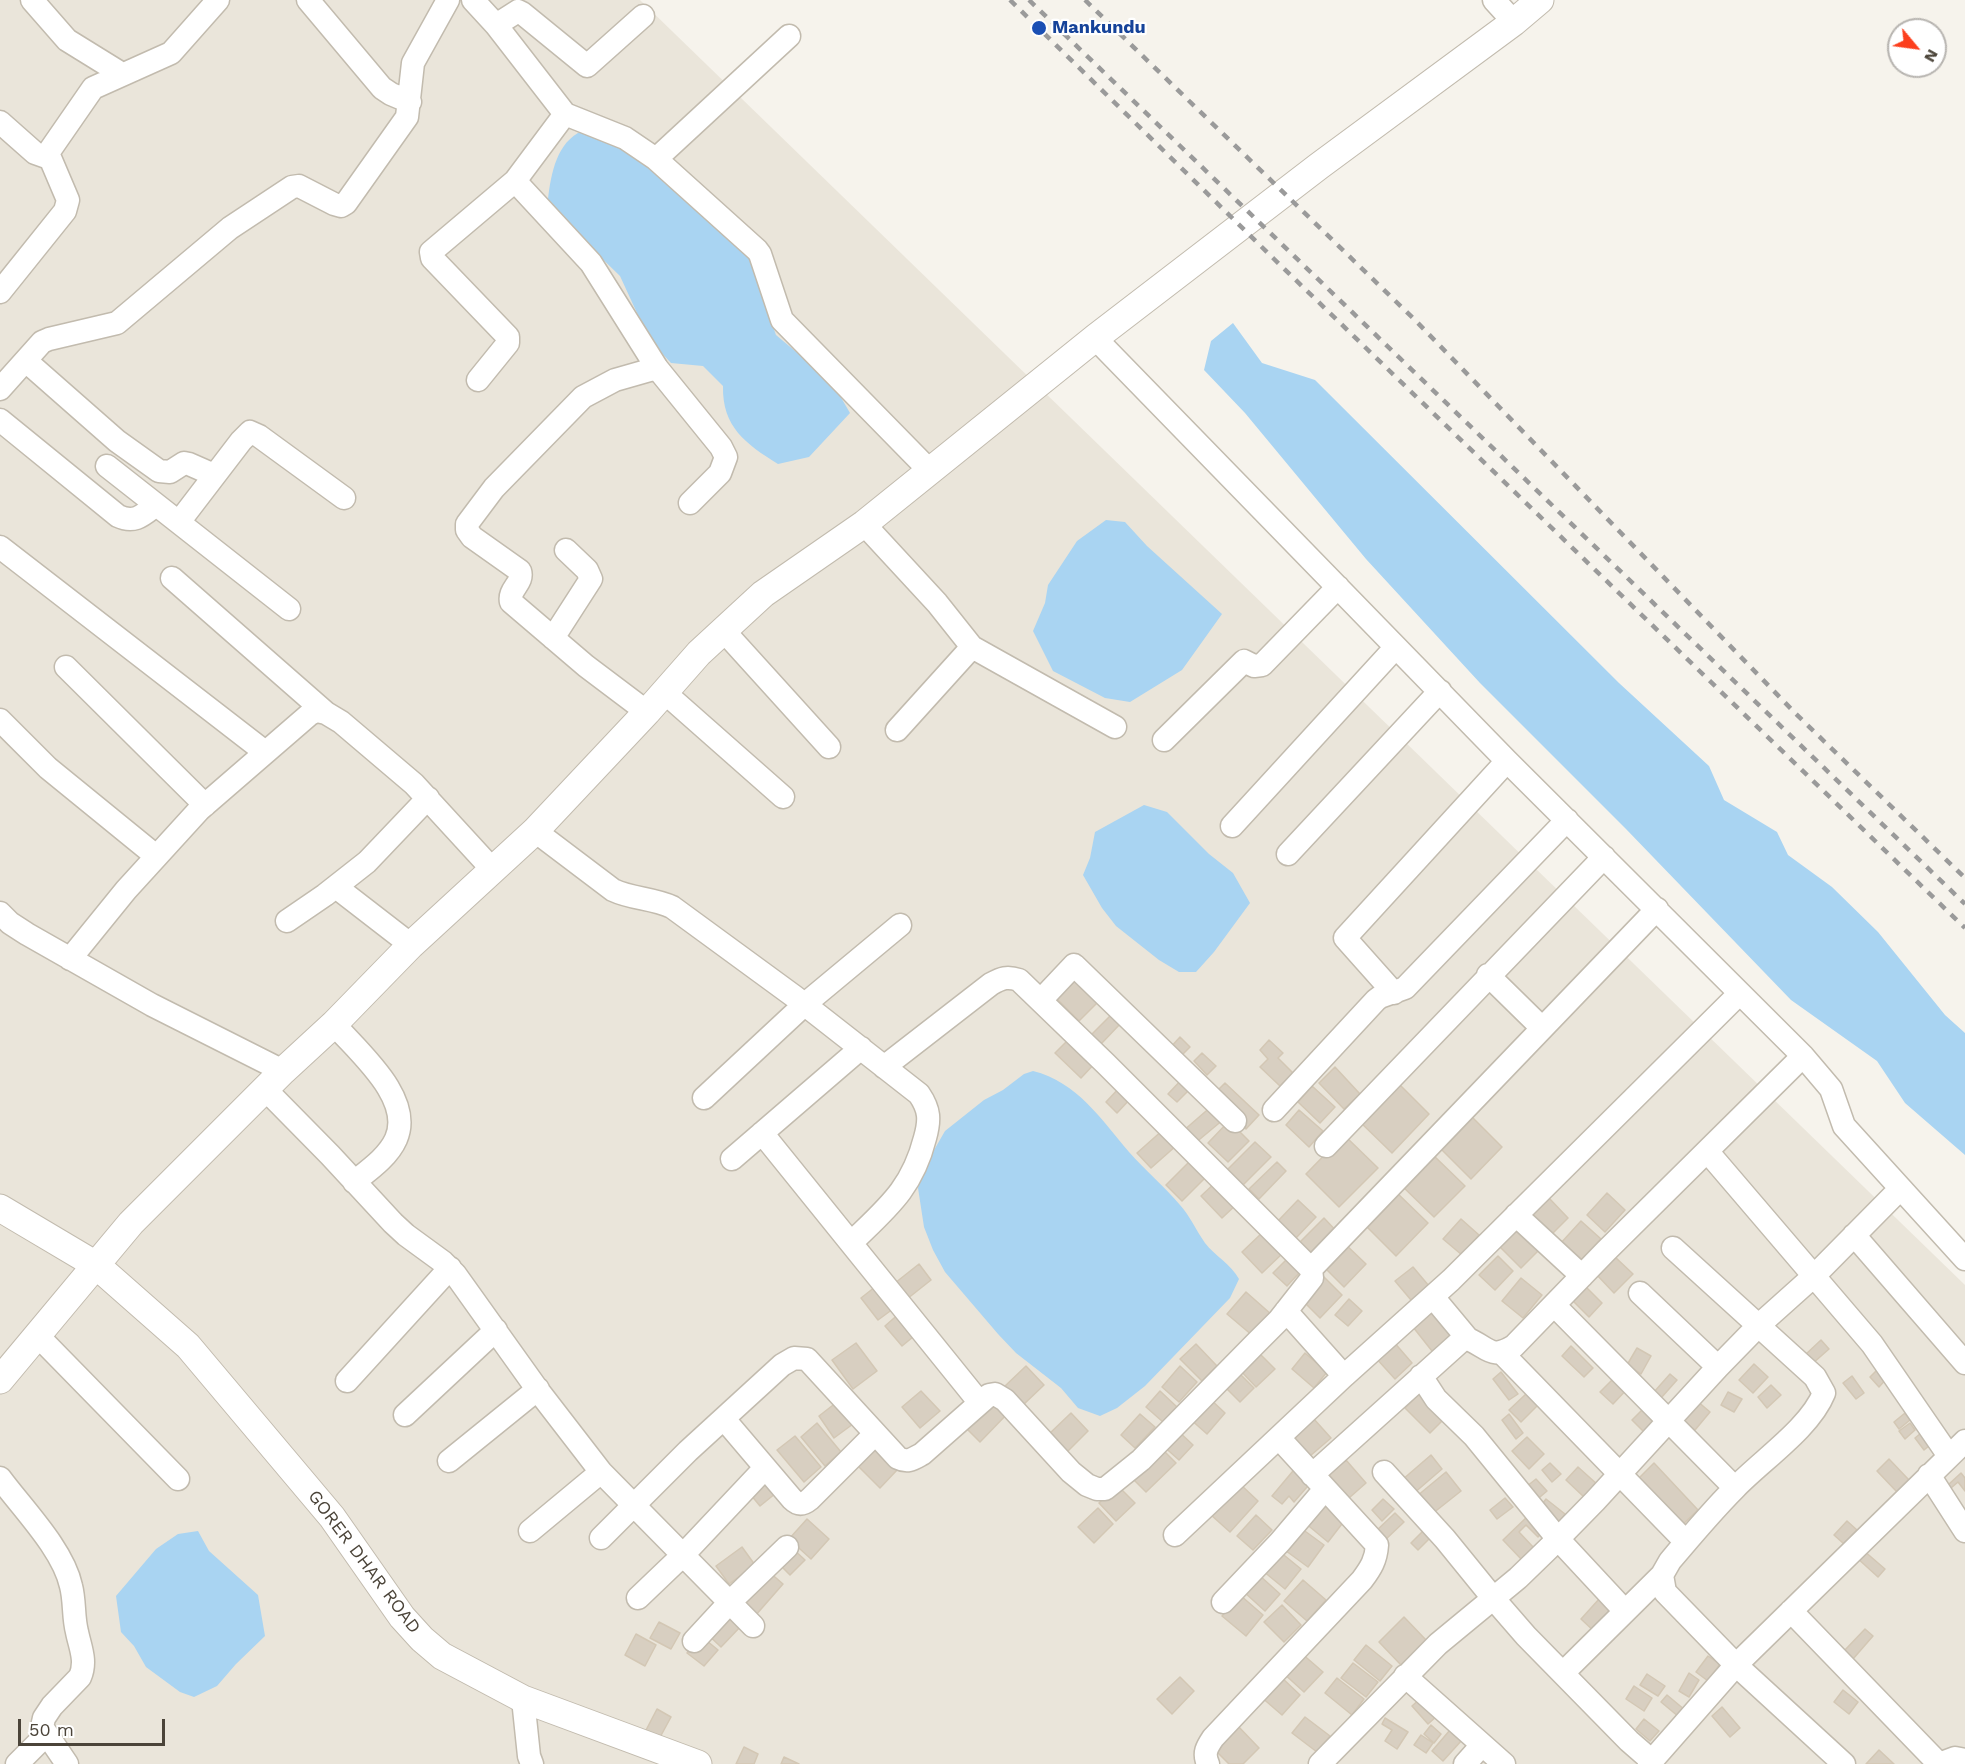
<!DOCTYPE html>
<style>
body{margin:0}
#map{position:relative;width:1965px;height:1764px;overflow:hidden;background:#f6f3ec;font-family:"Work Sans",sans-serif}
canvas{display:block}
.north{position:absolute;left:1887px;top:18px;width:60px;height:60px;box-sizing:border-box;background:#fff;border:2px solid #b7b4b0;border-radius:50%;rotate:119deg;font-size:16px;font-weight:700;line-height:24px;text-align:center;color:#4b4439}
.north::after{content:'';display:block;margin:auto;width:21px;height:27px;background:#fc3f1d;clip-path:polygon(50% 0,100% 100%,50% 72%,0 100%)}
.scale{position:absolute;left:18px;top:1719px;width:147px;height:27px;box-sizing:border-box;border:3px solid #4b4439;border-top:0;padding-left:8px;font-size:18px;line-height:21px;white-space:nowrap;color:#4b4439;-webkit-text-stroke:4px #fff;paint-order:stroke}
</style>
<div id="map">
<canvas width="1965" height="1764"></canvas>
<div class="north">N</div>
<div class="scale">50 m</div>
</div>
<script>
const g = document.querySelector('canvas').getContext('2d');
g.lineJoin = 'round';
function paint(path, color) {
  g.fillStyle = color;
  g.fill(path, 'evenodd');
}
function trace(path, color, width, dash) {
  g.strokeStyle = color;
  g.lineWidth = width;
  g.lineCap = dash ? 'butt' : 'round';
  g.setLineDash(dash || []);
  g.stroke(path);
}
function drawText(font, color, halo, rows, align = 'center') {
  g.font = font + ' "Work Sans",sans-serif';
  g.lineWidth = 4.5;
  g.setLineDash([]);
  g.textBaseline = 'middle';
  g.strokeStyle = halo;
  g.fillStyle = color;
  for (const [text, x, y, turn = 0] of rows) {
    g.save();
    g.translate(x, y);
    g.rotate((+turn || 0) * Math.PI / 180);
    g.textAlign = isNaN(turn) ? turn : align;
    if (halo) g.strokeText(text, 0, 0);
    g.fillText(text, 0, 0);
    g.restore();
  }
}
const residential = new Path2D(`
 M0,0H640L1965,1285V1764H0Z`);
const water = new Path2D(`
 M582,131L605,139L657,172L751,256L758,284L776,335L832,382L850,413L809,457L778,464C746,444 722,427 723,386L703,366L671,363L658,349L637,313L620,276L586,243L548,199C551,173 557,142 582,131Z
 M1233,323L1262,363L1315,380L1619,683L1709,766L1724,800L1777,832L1788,855L1832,887L1878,932L1945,1015L1965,1033V1155L1905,1103L1877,1061L1791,1000L1626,829L1480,683L1366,559L1245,413L1204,370L1211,341Z
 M1106,520L1125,522L1147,546L1222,614L1182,670L1130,702L1105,698L1053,671L1033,631L1045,603L1048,585L1077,541Z
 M1144,805L1167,812L1209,854L1233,873L1250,903L1214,952L1196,972H1179L1159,960L1116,926L1102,908L1083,875L1090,858L1095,832Z
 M1033,1071C1077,1082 1101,1119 1129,1152C1145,1170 1164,1186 1180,1205C1190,1216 1196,1230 1205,1243C1215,1256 1231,1264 1239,1279L1230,1298L1145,1386L1117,1408L1100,1416L1078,1408L1061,1388L1016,1353L998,1334L945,1272L933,1250L924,1227L918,1188L922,1171L945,1131L984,1100L1003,1090L1024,1074Z
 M198,1531L209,1551L258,1595L265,1636L236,1664L217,1686L194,1697L180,1692L146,1667L134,1646L121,1632L116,1596L156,1549L178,1534Z`);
const building = new Path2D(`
 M1075,981L1097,1003L1079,1021L1057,999Z
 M1112,1014L1121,1023L1101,1044L1091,1035Z
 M1071,1037L1097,1061L1081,1078L1055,1053Z
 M1180,1037L1190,1047L1179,1058L1169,1049Z
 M1269,1040L1283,1053L1278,1058L1293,1073L1280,1086L1260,1067L1268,1059L1260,1050Z
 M1202,1053L1216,1066L1207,1075L1194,1061Z
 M1335,1067L1360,1094L1344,1109L1319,1083Z
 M1184,1077L1193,1086L1177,1102L1168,1094Z
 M1396,1081L1429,1114L1392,1153L1358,1120Z
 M1225,1083L1259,1115L1246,1129L1212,1096Z
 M1121,1086L1132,1097L1117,1113L1106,1102Z
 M1312,1086L1335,1107L1320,1123L1298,1102Z
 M1213,1105L1224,1119L1194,1144L1183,1131Z
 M1299,1110L1323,1131L1309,1147L1286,1125Z
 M1469,1114L1502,1147L1471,1179L1438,1146Z
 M1229,1121L1249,1141L1228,1162L1208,1143Z
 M1164,1129L1177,1145L1151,1168L1137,1153Z
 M1344,1135L1378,1168L1339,1207L1306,1174Z
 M1255,1142L1271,1157L1240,1188L1225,1172Z
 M1431,1153L1465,1186L1434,1217L1400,1184Z
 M1191,1160L1207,1176L1182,1201L1166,1185Z
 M1277,1162L1286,1171L1259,1199L1249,1189Z
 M1217,1181L1238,1203L1222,1218L1201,1196Z
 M1393,1189L1428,1223L1396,1256L1362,1222Z
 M1607,1193L1625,1210L1605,1232L1587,1215Z
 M1548,1197L1568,1218L1549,1237L1529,1216Z
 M1298,1200L1316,1217L1295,1239L1277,1222Z
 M1324,1218L1340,1235L1316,1260L1299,1243Z
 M1461,1219L1479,1235L1462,1255L1443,1239Z
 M1581,1221L1601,1239L1579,1262L1560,1244Z
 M1519,1225L1542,1247L1521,1268L1499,1246Z
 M1264,1231L1284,1252L1262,1273L1242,1252Z
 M1343,1242L1366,1264L1344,1287L1321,1264Z
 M1498,1256L1513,1271L1495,1290L1479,1275Z
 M1614,1256L1633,1274L1614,1293L1596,1274Z
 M1289,1257L1302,1270L1287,1286L1273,1273Z
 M919,1264L931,1280L907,1299L895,1283Z
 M1413,1267L1429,1286L1411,1300L1395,1281Z
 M1322,1275L1342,1295L1320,1318L1300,1298Z
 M1521,1278L1542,1295L1523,1318L1502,1301Z
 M880,1283L897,1306L878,1320L861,1298Z
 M1586,1287L1602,1303L1589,1317L1572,1300Z
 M1246,1292L1272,1315L1253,1336L1227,1314Z
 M1349,1299L1362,1311L1348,1326L1335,1315Z
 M1434,1310L1454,1334L1432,1351L1413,1327Z
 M902,1311L919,1332L902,1346L885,1326Z
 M1821,1340L1829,1349L1812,1364L1805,1355Z
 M1393,1341L1412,1363L1395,1379L1375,1357Z
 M856,1343L877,1371L853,1389L832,1360Z
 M1196,1344L1217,1366L1202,1381L1180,1359Z
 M1571,1346L1593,1368L1584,1377L1562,1356Z
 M1637,1348L1651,1356L1641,1374L1627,1365Z
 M1256,1350L1275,1369L1256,1387L1238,1368Z
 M1305,1353L1327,1372L1314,1388L1292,1369Z
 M1754,1364L1768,1377L1753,1393L1739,1380Z
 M1026,1366L1044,1385L1022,1406L1004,1387Z
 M1180,1366L1197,1382L1179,1402L1162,1387Z
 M1879,1368L1888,1377L1879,1387L1870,1377Z
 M1237,1371L1254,1388L1240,1402L1223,1385Z
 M1501,1372L1518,1394L1509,1400L1493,1379Z
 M1670,1374L1677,1380L1661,1398L1654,1392Z
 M1617,1375L1629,1387L1613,1404L1600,1392Z
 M1852,1376L1864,1393L1856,1399L1843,1383Z
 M1771,1385L1781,1395L1767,1408L1758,1397Z
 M921,1391L940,1411L920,1428L902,1407Z
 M1160,1391L1177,1407L1163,1422L1146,1407Z
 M1728,1392L1742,1399L1734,1412L1721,1405Z
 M1527,1393L1538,1405L1521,1422L1509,1410Z
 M1419,1394L1444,1419L1430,1433L1405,1408Z
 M996,1397L1010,1411L980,1442L966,1428Z
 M1208,1397L1225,1413L1207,1434L1189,1418Z
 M1696,1400L1710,1412L1695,1430L1681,1418Z
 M837,1402L853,1424L834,1438L819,1416Z
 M1648,1404L1660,1416L1644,1432L1632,1420Z
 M1071,1413L1088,1431L1066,1453L1048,1435Z
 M1905,1413L1910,1420L1899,1429L1894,1422Z
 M1140,1414L1155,1427L1135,1448L1121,1435Z
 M1509,1414L1523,1433L1516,1439L1502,1420Z
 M1313,1418L1331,1438L1310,1456L1292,1436Z
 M817,1423L841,1452L825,1466L801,1437Z
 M1910,1423L1915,1430L1905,1439L1899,1431Z
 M1175,1428L1193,1445L1179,1460L1161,1444Z
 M1926,1429L1935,1441L1924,1450L1915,1438Z
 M795,1436L821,1467L804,1482L777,1450Z
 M1527,1437L1544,1454L1529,1469L1512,1451Z
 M872,1444L898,1469L880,1488L855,1463Z
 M1159,1446L1176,1463L1146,1492L1129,1475Z
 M1431,1455L1442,1469L1413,1494L1402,1480Z
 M1889,1459L1909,1480L1897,1492L1877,1471Z
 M1346,1460L1366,1483L1349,1498L1329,1475Z
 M1550,1463L1561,1474L1552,1482L1542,1470Z
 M1654,1463L1698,1510L1679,1528L1635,1482Z
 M1298,1465L1314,1479L1294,1502L1289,1496L1282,1504L1272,1496Z
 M1578,1467L1598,1485L1585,1498L1566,1480Z
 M767,1472L781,1489L760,1506L746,1489Z
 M1446,1472L1461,1491L1432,1514L1417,1496Z
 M1961,1473L1965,1478V1491L1958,1482L1951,1488L1948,1485Z
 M1536,1479L1547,1491L1533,1503L1522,1490Z
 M1240,1484L1258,1501L1230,1532L1211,1515Z
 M1117,1485L1135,1503L1116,1521L1099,1503Z
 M1505,1498L1513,1507L1497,1519L1490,1510Z
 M1383,1499L1394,1509L1382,1521L1372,1510Z
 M1546,1499L1565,1514L1559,1523L1539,1508Z
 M1322,1501L1345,1520L1328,1542L1304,1522Z
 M1098,1508L1113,1524L1094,1543L1078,1527Z
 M1395,1513L1404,1522L1384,1541L1375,1532Z
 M1530,1514L1545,1529L1538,1537L1526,1525L1519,1532L1534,1548L1522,1560L1503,1540Z
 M1256,1515L1272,1530L1253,1550L1237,1536Z
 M807,1519L829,1539L811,1559L789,1539Z
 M1847,1521L1857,1530L1844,1544L1834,1535Z
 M1298,1526L1324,1545L1308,1567L1282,1548Z
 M1428,1526L1435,1533L1418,1550L1411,1543Z
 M742,1547L755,1565L729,1584L716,1566Z
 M792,1548L805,1560L790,1575L778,1563Z
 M1863,1550L1885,1569L1878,1577L1856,1557Z
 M1279,1551L1301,1569L1285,1589L1263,1571Z
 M768,1571L783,1584L755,1616L740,1602Z
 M1259,1575L1280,1594L1265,1611L1244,1592Z
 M1303,1580L1326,1600L1307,1621L1284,1601Z
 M1240,1595L1263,1615L1246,1636L1222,1616Z
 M1600,1598L1616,1613L1597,1634L1581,1619Z
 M1282,1605L1301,1625L1284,1642L1264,1622Z
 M726,1608L742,1625L721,1647L704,1631Z
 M1404,1617L1427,1641L1401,1665L1379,1642Z
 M659,1622L680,1633L671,1649L650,1638Z
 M1865,1629L1873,1636L1853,1659L1844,1651Z
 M636,1634L656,1645L645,1666L625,1655Z
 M701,1636L718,1650L704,1666L687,1653Z
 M1366,1645L1392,1666L1380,1681L1354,1660Z
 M1300,1652L1323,1672L1304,1692L1282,1672Z
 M1708,1656L1720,1664L1708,1681L1696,1672Z
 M1353,1663L1378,1682L1366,1697L1341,1678Z
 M1689,1673L1699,1680L1689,1697L1679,1691Z
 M1647,1674L1665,1686L1658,1696L1640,1685Z
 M1279,1675L1300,1695L1282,1715L1260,1696Z
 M1180,1677L1194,1691L1172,1714L1157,1699Z
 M1337,1678L1364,1699L1352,1715L1325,1693Z
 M1634,1686L1652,1698L1644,1711L1626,1699Z
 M1843,1690L1858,1702L1849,1714L1834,1702Z
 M1667,1695L1685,1710L1679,1717L1661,1702Z
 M1422,1697L1438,1715L1428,1724L1412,1706Z
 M1722,1707L1740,1728L1730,1737L1712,1716Z
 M657,1709L671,1717L658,1741L644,1734Z
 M1305,1717L1330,1736L1317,1752L1292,1733Z
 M1385,1718L1408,1732L1397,1749L1385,1741L1392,1730L1382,1724Z
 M1644,1719L1659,1731L1650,1741L1636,1729Z
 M1236,1724L1259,1748L1243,1764H1229L1212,1747Z
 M1431,1725L1441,1734L1434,1743L1424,1734Z
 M1450,1730L1462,1740L1443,1761L1432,1751Z
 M1421,1735L1433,1743L1426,1753L1414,1745Z
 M744,1747L758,1754L754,1764H736Z
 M1879,1750L1894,1764H1866Z
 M784,1757L799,1764H781Z`);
const minor = new Path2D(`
 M32,0L67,40L122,74
 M308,0L382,88L391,94L410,102
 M473,0L496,25L565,114L625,138L656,159L757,250L760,254L782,320L930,471
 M1494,0L1514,22
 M496,25L518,11L522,13L587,66L643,16
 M0,122L35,153L49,158
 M656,159L789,36
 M515,181L591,263L657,368L721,447L726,457L720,473L690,503
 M0,292L65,211L68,200L48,153L93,88L171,53L218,0
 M1095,338L1507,761L1803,1056L1831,1089L1844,1126L1965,1259
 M26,361L117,441L159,471L170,472L184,463L189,464L214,475
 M478,380L508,343V337L432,258L431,252L515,181L565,114
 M0,389L42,342L49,339L117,323L230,228L292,187L299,186L334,204L341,206L346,203L407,117L413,63L448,0
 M0,420L118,516C135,524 143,515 156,505
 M107,466L289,609
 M179,522L241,441L250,432L259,436L344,498
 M864,524L937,603L972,647L1115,727
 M0,547L265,752
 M172,578L326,713
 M723,630L829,747
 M553,638L591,579L587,570L566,550
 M66,667L205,805
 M664,692L783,797
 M647,712L586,666L511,602C508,589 524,583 520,571L472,537L467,530V524L494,488L583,397L615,380L657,368
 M0,720L48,768L156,856
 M897,730L972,647
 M1164,740L1244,661L1254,666L1262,665L1338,587
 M1232,826L1396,647
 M535,831L613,890C632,899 652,898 672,907L795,997L919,1094C930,1110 930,1120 925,1138C912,1189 887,1208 851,1243
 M1288,854L1440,691
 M336,887L411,945
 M0,913L10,923L27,934L152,1005L283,1071
 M287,921L325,895L367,862L428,798
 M70,959L126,890L199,810L310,714L317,711L326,713L341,722L414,784L492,869
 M1488,975L1542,1028
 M1394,993L1345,938L1507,761
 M1041,1000L1074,965L1235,1121
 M334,1024C358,1052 414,1098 396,1139C388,1157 369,1170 354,1182
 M266,1090L330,1155L393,1223L406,1235L443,1262L455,1274L540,1393L601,1472L753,1626
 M704,1098L805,1004L900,925
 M1274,1110L1376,1000L1380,997L1405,988L1567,820
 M762,1133L980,1403
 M1326,1146L1604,857
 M1707,1151L1872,1344L1949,1456
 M732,1159L861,1048
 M1516,1215L1582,1276
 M1854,1235L1965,1363
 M1673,1248L1815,1377L1824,1393C1810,1428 1762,1460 1735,1488C1712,1511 1691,1536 1670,1561L1662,1575L1665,1592L1736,1665L1844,1764
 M1311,1269L1657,909
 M1640,1293L1718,1367
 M1433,1297L1468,1339
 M1554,1305L1735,1488
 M1286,1311L1344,1376
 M38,1336L178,1479
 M1502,1353L1686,1542
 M1421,1376L1436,1399L1474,1436L1558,1539L1625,1611
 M347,1381L450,1268
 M405,1415L496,1330
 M724,1419L792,1499C799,1506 804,1504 810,1499L875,1434
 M449,1461L538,1389
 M1384,1472L1445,1539L1493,1598L1526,1636L1629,1741L1652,1761
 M1312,1475L1461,1341L1468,1339C1489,1348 1491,1360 1514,1346L1606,1251L1803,1056
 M1929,1475L1965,1531
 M0,1478C22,1508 63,1549 71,1586C75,1601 73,1617 77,1632C80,1647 87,1661 80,1677L52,1706L44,1718L42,1727L67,1764
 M530,1531L601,1472
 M1175,1535L1344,1376L1451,1280L1739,994
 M601,1538L688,1451L782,1365L794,1358L807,1359L898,1458C908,1463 913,1459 922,1454L989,1395L995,1394L1005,1400L1071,1472L1087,1485L1097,1489H1105L1141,1460L1256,1343L1279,1320L1312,1278L1311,1269L1106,1064L1019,980C1007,976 1002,978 991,984L884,1067
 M638,1598L683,1555L765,1468
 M1223,1602L1280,1542L1325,1489
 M1791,1611L1939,1764
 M694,1641L730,1602L787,1547
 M1563,1673L1662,1575
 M1405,1676L1504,1764
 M523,1699L529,1756L532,1764
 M17,1764L46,1735
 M1208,1764C1203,1753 1207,1747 1213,1738L1362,1580C1371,1568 1376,1560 1377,1545L1279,1438
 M1320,1764L1438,1644L1518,1578L1549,1548L1595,1501L1718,1367L1758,1326L1815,1275L1900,1189
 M1465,1764L1482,1745
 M1649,1764L1736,1665L1965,1441
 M1939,1764L1955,1758L1965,1760`);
const tertiary = new Path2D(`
 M0,1208L96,1265L188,1346L332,1517L402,1617L422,1639L442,1656L523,1699L698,1764
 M0,1380L131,1223L283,1071L334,1024L411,945L535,831L647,712L699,653L763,594L864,524L1095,338L1319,166L1514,22L1540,0`);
const rail = new Path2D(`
 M1010,0L1273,258L1965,928
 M1029,0L1965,904
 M1085,0L1416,321L1795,713L1965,878`);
const markers = [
 [1039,28,8,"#1a4fb4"]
];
const transitNames = [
 ["Mankundu",1052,28]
];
const streetNames = [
 ["GORER DHAR ROAD",364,1562,53]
];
paint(residential, '#eae5da');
paint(water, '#a9d4f2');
paint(building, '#d8cfc1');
trace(building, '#d3c7b4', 1.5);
trace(minor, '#c2bbae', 25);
trace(tertiary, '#c2bbae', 29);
trace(minor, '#fff', 22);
trace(tertiary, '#fff', 27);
trace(rail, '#9a9a9a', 4.5, [8, 8]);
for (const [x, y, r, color] of markers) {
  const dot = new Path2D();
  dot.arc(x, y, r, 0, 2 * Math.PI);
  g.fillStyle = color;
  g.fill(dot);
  trace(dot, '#fff', 2);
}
drawText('bold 18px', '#164399', '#fff', transitNames, 'left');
drawText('18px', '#4b4439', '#fff', streetNames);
</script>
